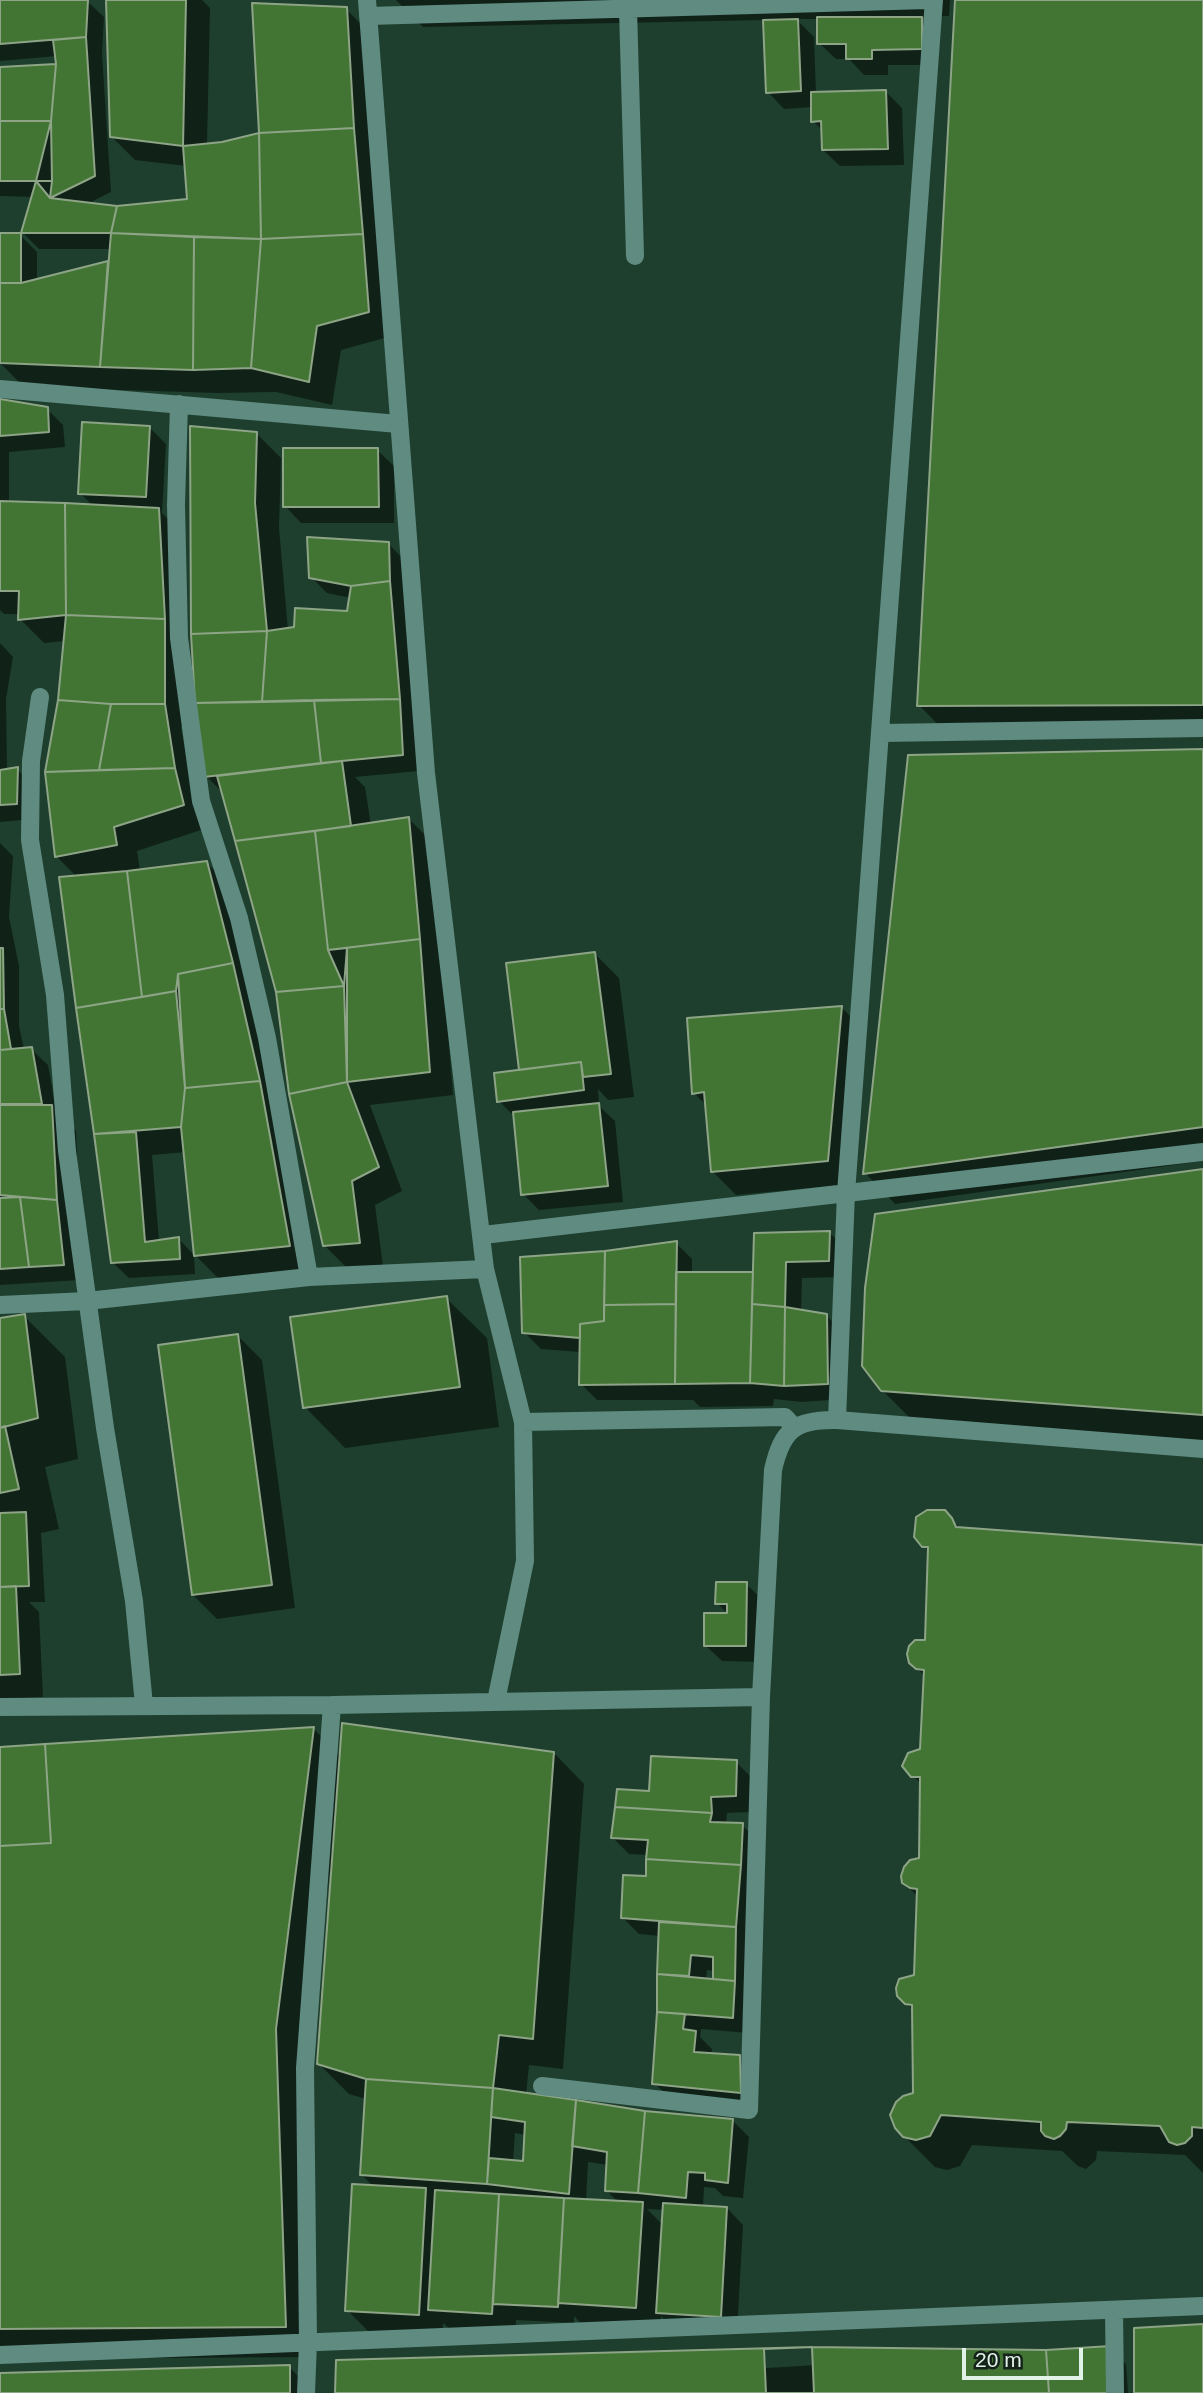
<!DOCTYPE html>
<style>
body{margin:0}
#map{position:relative;width:1203px;height:2393px;overflow:hidden;background:#1e3f2e;font-family:Arial,sans-serif}
canvas{display:block}
.scale{position:absolute;left:962px;top:2348px;width:121px;height:32px;box-sizing:border-box;border:4px solid #e1f3e8;border-top:0;padding-left:9px;font-size:21px;line-height:24px;white-space:nowrap;color:#e1f3e8;-webkit-text-stroke:5px #14221a;paint-order:stroke}
</style>
<div id="map">
<canvas width="1203" height="2393"></canvas>
<div class="scale">20 m</div>
</div>
<script>
const g = document.querySelector('canvas').getContext('2d');
g.lineJoin = 'round';
function paint(path, color) {
  g.fillStyle = color;
  g.fill(path, 'evenodd');
}
function trace(path, color, width, dash) {
  g.strokeStyle = color;
  g.lineWidth = width;
  g.lineCap = dash ? 'butt' : 'round';
  g.setLineDash(dash || []);
  g.stroke(path);
}
const shadow = new Path2D(`
 M0,0H86L104,17L102,54L111,192L87,204L117,207L189,201L186,166L135,160L111,136L107,0H202L210,8L207,145L261,134L346,9L370,33L392,336L341,350L332,405L276,392L218,393L24,387L0,363V235H20L37,252V280L110,262L111,249H39L23,233L33,197L0,196V69L58,65L57,56L0,61Z
 M396,0H950L949,16L919,17L937,35V65H888V75H864L849,59H836L819,43V19H796L814,37L816,94L886,92L902,108L904,165L840,166L823,150V131L813,121V107L784,109L768,92L765,20L423,27Z
 M956,0H1203V735L949,736L919,705Z
 M0,401L47,409L63,425L65,447L9,452V503L94,507L80,493L150,428L166,444L162,513L182,534L188,727H181L191,786L207,828L137,851L140,870L207,863L231,887L313,1269L219,1279L195,1255L186,1152L152,1155L159,1241L178,1238L194,1255L195,1274L129,1278L112,1262L61,879L77,877L56,856L46,772L59,700L65,641L44,643L20,619V614H4L0,610Z
 M257,434L281,458L279,528L288,630L348,613L351,598L327,593L311,577L388,543L404,560L419,771L355,777L365,787L371,825L409,819L433,843L453,1095L370,1105L402,1191L375,1205L383,1266L348,1269L324,1245L277,992L224,794L206,776Z
 M377,450L394,466V523H301L285,506Z
 M0,643L13,657L6,699L7,770L17,769L33,785V819L0,822Z
 M1203,750V1161L895,1204L865,1173Z
 M0,843L13,856L9,917L19,966V1026L24,1049H31L48,1065L56,1110L76,1131L80,1224V1280L0,1285Z
 M595,954L619,978L634,1097L608,1100L598,1089L599,1106L615,1121L623,1202L539,1210L523,1194L515,1117L499,1101L521,1071Z
 M841,1007L865,1031L852,1184L736,1195L712,1171L707,1106L694,1093Z
 M1203,1171V1443L913,1421L882,1390Z
 M830,1233L846,1249L845,1277L802,1278L801,1311L826,1315L842,1332L843,1399L802,1402L774,1399L773,1406L700,1407L693,1400H597L581,1384V1352L541,1349L524,1332L605,1253L676,1243L692,1259V1274H752Z
 M446,1298L487,1338L499,1427L345,1448L305,1407Z
 M24,1316L65,1357L78,1459L45,1467L59,1529L41,1533L45,1602H29L39,1612L43,1697L0,1699V1319Z
 M238,1336L262,1360L295,1608L217,1619L193,1595Z
 M944,1512L961,1529L1203,1547V2173L1185,2155L1097,2151L1096,2160L1086,2169L1078,2166L1062,2151L972,2145L960,2166L947,2170L935,2167L904,2136L914,2094V2011L899,1996L916,1977L919,1898L903,1882L921,1860V1784L913,1776L922,1751L926,1677L911,1663L926,1642L929,1551L923,1546Z
 M746,1584L763,1600L762,1662L722,1661L705,1645L729,1615L717,1603Z
 M314,1729L341,1757L554,1753L584,1784L563,2069L529,2065L526,2095L644,2113L733,2121L749,2137L743,2198L723,2196L715,2188L704,2187L703,2207L727,2208L743,2225L737,2333L674,2329L661,2316L660,2331L584,2327L574,2316V2323L516,2320L515,2337L454,2333L443,2323L442,2338L371,2334L347,2310L374,2187L362,2175L366,2099L349,2094L318,2063L333,1872L330,1871L305,2060L316,2357L0,2359V1748ZM515,2133L526,2135L524,2163L513,2162ZM588,2162L608,2165L607,2191L619,2203L586,2201ZM647,2209L664,2210L663,2225Z
 M736,1762L752,1778V1812L727,1813L726,1825H742L758,1841L748,2033L701,2029L700,2037L712,2049L711,2055L740,2057L756,2073L757,2109L671,2099L654,2083L661,1936L639,1934L622,1917L648,1877L649,1855L629,1854L613,1838L651,1793ZM707,1970L715,1971L714,1981L706,1980Z
 M1110,2348L1126,2364L1128,2393H336Z
 M289,2367L315,2393H0V2375Z`);
const building = new Path2D(`
 M0,0H88L86,37L0,44Z
 M106,0H186L183,146L110,137Z
 M955,0H1203V705L917,706Z
 M252,3L347,7L354,128L259,133Z
 M817,17H922V49L872,50V59H846V44H817Z
 M798,19L801,91L766,93L763,20Z
 M86,37L95,176L50,198L36,181L51,121L56,64L53,40Z
 M56,64L51,121H0V67Z
 M886,90L888,149L822,150L821,121L811,122V92Z
 M0,121H51L52,181H0Z
 M354,128L363,234L261,239L259,133Z
 M259,133L261,239L111,233L117,206L187,199L183,146L222,142Z
 M36,181H52L50,198L117,206L111,233H21Z
 M0,233H21V283H0Z
 M111,233L194,237L193,370L100,367Z
 M363,234L369,312L317,326L309,382L251,368L261,239Z
 M194,237L261,239L251,368L193,370Z
 M108,261L100,367L0,363V283H21Z
 M0,399L48,407L49,432L0,436Z
 M82,422L150,426L146,497L78,494Z
 M190,426L257,432L255,503L267,631L191,634Z
 M283,448H378L379,507H283Z
 M0,501L65,503L66,615L18,620L19,591H0Z
 M65,503L159,508L165,619L66,615Z
 M307,537L389,542L390,581L351,586L309,578Z
 M390,581L400,699L262,702L267,631L294,627L295,608L347,611L351,586Z
 M66,615L165,619V704H111L58,700Z
 M267,631L262,702L195,703L191,634Z
 M400,699L403,755L321,763L314,700Z
 M58,700L111,704L99,770L45,772Z
 M314,700L321,763L204,777L195,703Z
 M111,704H165L175,768L99,770Z
 M1203,749V1127L863,1174L908,755Z
 M342,761L351,826L235,841L217,776Z
 M18,767L17,804L0,805V770Z
 M175,768L184,805L114,827L117,845L55,857L45,772Z
 M409,817L420,939L328,950L315,831Z
 M315,831L328,950L347,948L344,986L276,992L235,841Z
 M207,861L233,963L178,974L176,991L142,997L127,871Z
 M127,871L142,997L76,1008L59,877Z
 M420,939L430,1072L347,1082V948L344,986L328,950Z
 M0,948H3L4,1009H0Z
 M595,952L611,1074L583,1077L581,1062L519,1070L506,963Z
 M233,963L260,1081L185,1088L178,974Z
 M344,986L347,1082L289,1094L276,992Z
 M176,991L185,1088L181,1127L94,1134L76,1008Z
 M842,1006L828,1161L711,1172L704,1092L692,1094L687,1018Z
 M0,1009H4L11,1049L0,1050Z
 M32,1047L42,1104H0V1050Z
 M581,1062L584,1090L497,1102L494,1073Z
 M260,1081L290,1246L194,1256L181,1127L185,1088Z
 M347,1082L379,1167L352,1181L360,1243L323,1246L289,1094Z
 M599,1103L608,1186L521,1195L513,1112Z
 M0,1105H52L57,1200L0,1195Z
 M136,1132L145,1242L179,1237L180,1259L111,1263L94,1134Z
 M1203,1169V1415L881,1391L862,1366L865,1288L875,1214Z
 M20,1197L29,1267L0,1269V1198Z
 M20,1197L57,1200L64,1265L29,1267Z
 M830,1231L829,1261L786,1262L785,1307L752,1304L754,1233Z
 M677,1241L676,1304L604,1305L605,1251Z
 M605,1251L604,1321L580,1324V1338L522,1333L520,1257Z
 M676,1272H753L750,1383L675,1384Z
 M447,1296L460,1387L303,1408L290,1317Z
 M676,1304L675,1384L579,1385L580,1324L604,1321V1305Z
 M752,1304L785,1307L784,1386L750,1383Z
 M785,1307L827,1314L828,1384L784,1386Z
 M25,1314L38,1418L0,1428V1318Z
 M238,1334L272,1585L192,1595L158,1345Z
 M5,1426L19,1489L0,1493V1428Z
 M927,1510H945L952,1518L956,1527L1203,1545V2128L1192,2127V2136L1185,2143L1177,2145L1169,2142L1160,2126L1067,2122L1066,2129L1060,2136L1054,2139L1045,2136L1041,2131V2122L941,2115L930,2136L916,2140L903,2137L895,2128L890,2115L896,2102L903,2096L913,2093L912,2005L905,2004L897,1996L896,1988L899,1979L914,1975L917,1889L910,1888L902,1883L901,1876L904,1867L910,1860L919,1858L920,1777H911L902,1766L908,1753L920,1749L924,1670L916,1669L909,1663L907,1654L909,1646L915,1640H925L928,1547H922L914,1537L915,1528L916,1517Z
 M26,1512L29,1586L0,1587V1513Z
 M716,1582H747L746,1646H704V1613H727V1604H715Z
 M16,1586L20,1674L0,1675V1587Z
 M342,1723L554,1752L533,2039L499,2035L493,2088L366,2079L317,2064Z
 M314,1727L276,2029L286,2327L0,2329V1846L51,1843L45,1744Z
 M45,1744L51,1843L0,1846V1747Z
 M651,1756L737,1760L736,1796L711,1797L712,1813L615,1807L617,1789L649,1791Z
 M615,1807L712,1813L710,1822L743,1823L741,1865L646,1859L648,1840L611,1838Z
 M646,1859L741,1865L736,1927L621,1918L623,1875L646,1876Z
 M659,1922L736,1927L735,1981L713,1979V1957L691,1955L689,1976L657,1974Z
 M657,1974L735,1981L733,2018L657,2012Z
 M657,2012L685,2014L683,2029L696,2031L694,2052L740,2055L741,2093L652,2084Z
 M366,2079L493,2088L487,2184L360,2175Z
 M493,2088L576,2100L569,2194L487,2184L489,2158L523,2161L525,2122L491,2117Z
 M576,2100L645,2111L638,2193L605,2191L607,2152L572,2146Z
 M645,2111L733,2119L728,2183L705,2180V2173L688,2172L686,2198L638,2193Z
 M352,2184L426,2188L419,2315L345,2311Z
 M435,2190L499,2194L492,2314L428,2310Z
 M499,2194L564,2198L558,2307L493,2304Z
 M564,2198L643,2202L636,2308L558,2303Z
 M663,2203L727,2207L721,2317L656,2313Z
 M1203,2324V2393H1134V2328Z
 M1111,2346L1113,2393H1049L1046,2350Z
 M812,2347L814,2393H766L764,2349Z
 M812,2347L1046,2350L1049,2393H335L336,2360Z
 M290,2365V2393H0V2373Z`);
const minor = new Path2D(`
 M367,0L426,773L485,1269L523,1422L525,1561L496,1701
 M628,9L635,256
 M368,16L928,0
 M0,389L398,424
 M179,404L176,505L179,638L201,801L239,918L267,1038L309,1277
 M40,697L31,761L30,840L55,995L67,1151L105,1428L134,1601L144,1705
 M882,733L1203,728
 M483,1235L1203,1152
 M0,1305L87,1301L309,1277L485,1269
 M837,1420L846,1193L934,0
 M523,1422L785,1417L794,1427
 M0,1707L332,1705L761,1697
 M542,2086L749,2110L761,1697L773,1470C782,1430 795,1419 837,1420L1203,1449
 M1114,2310L1115,2393
 M0,2355L1203,2306
 M306,2393L308,2342L305,2068L332,1705`);
paint(shadow, '#0007');
paint(building, '#427533');
trace(building, '#8da486', 2);
trace(minor, '#5f8b81', 18);
</script>
